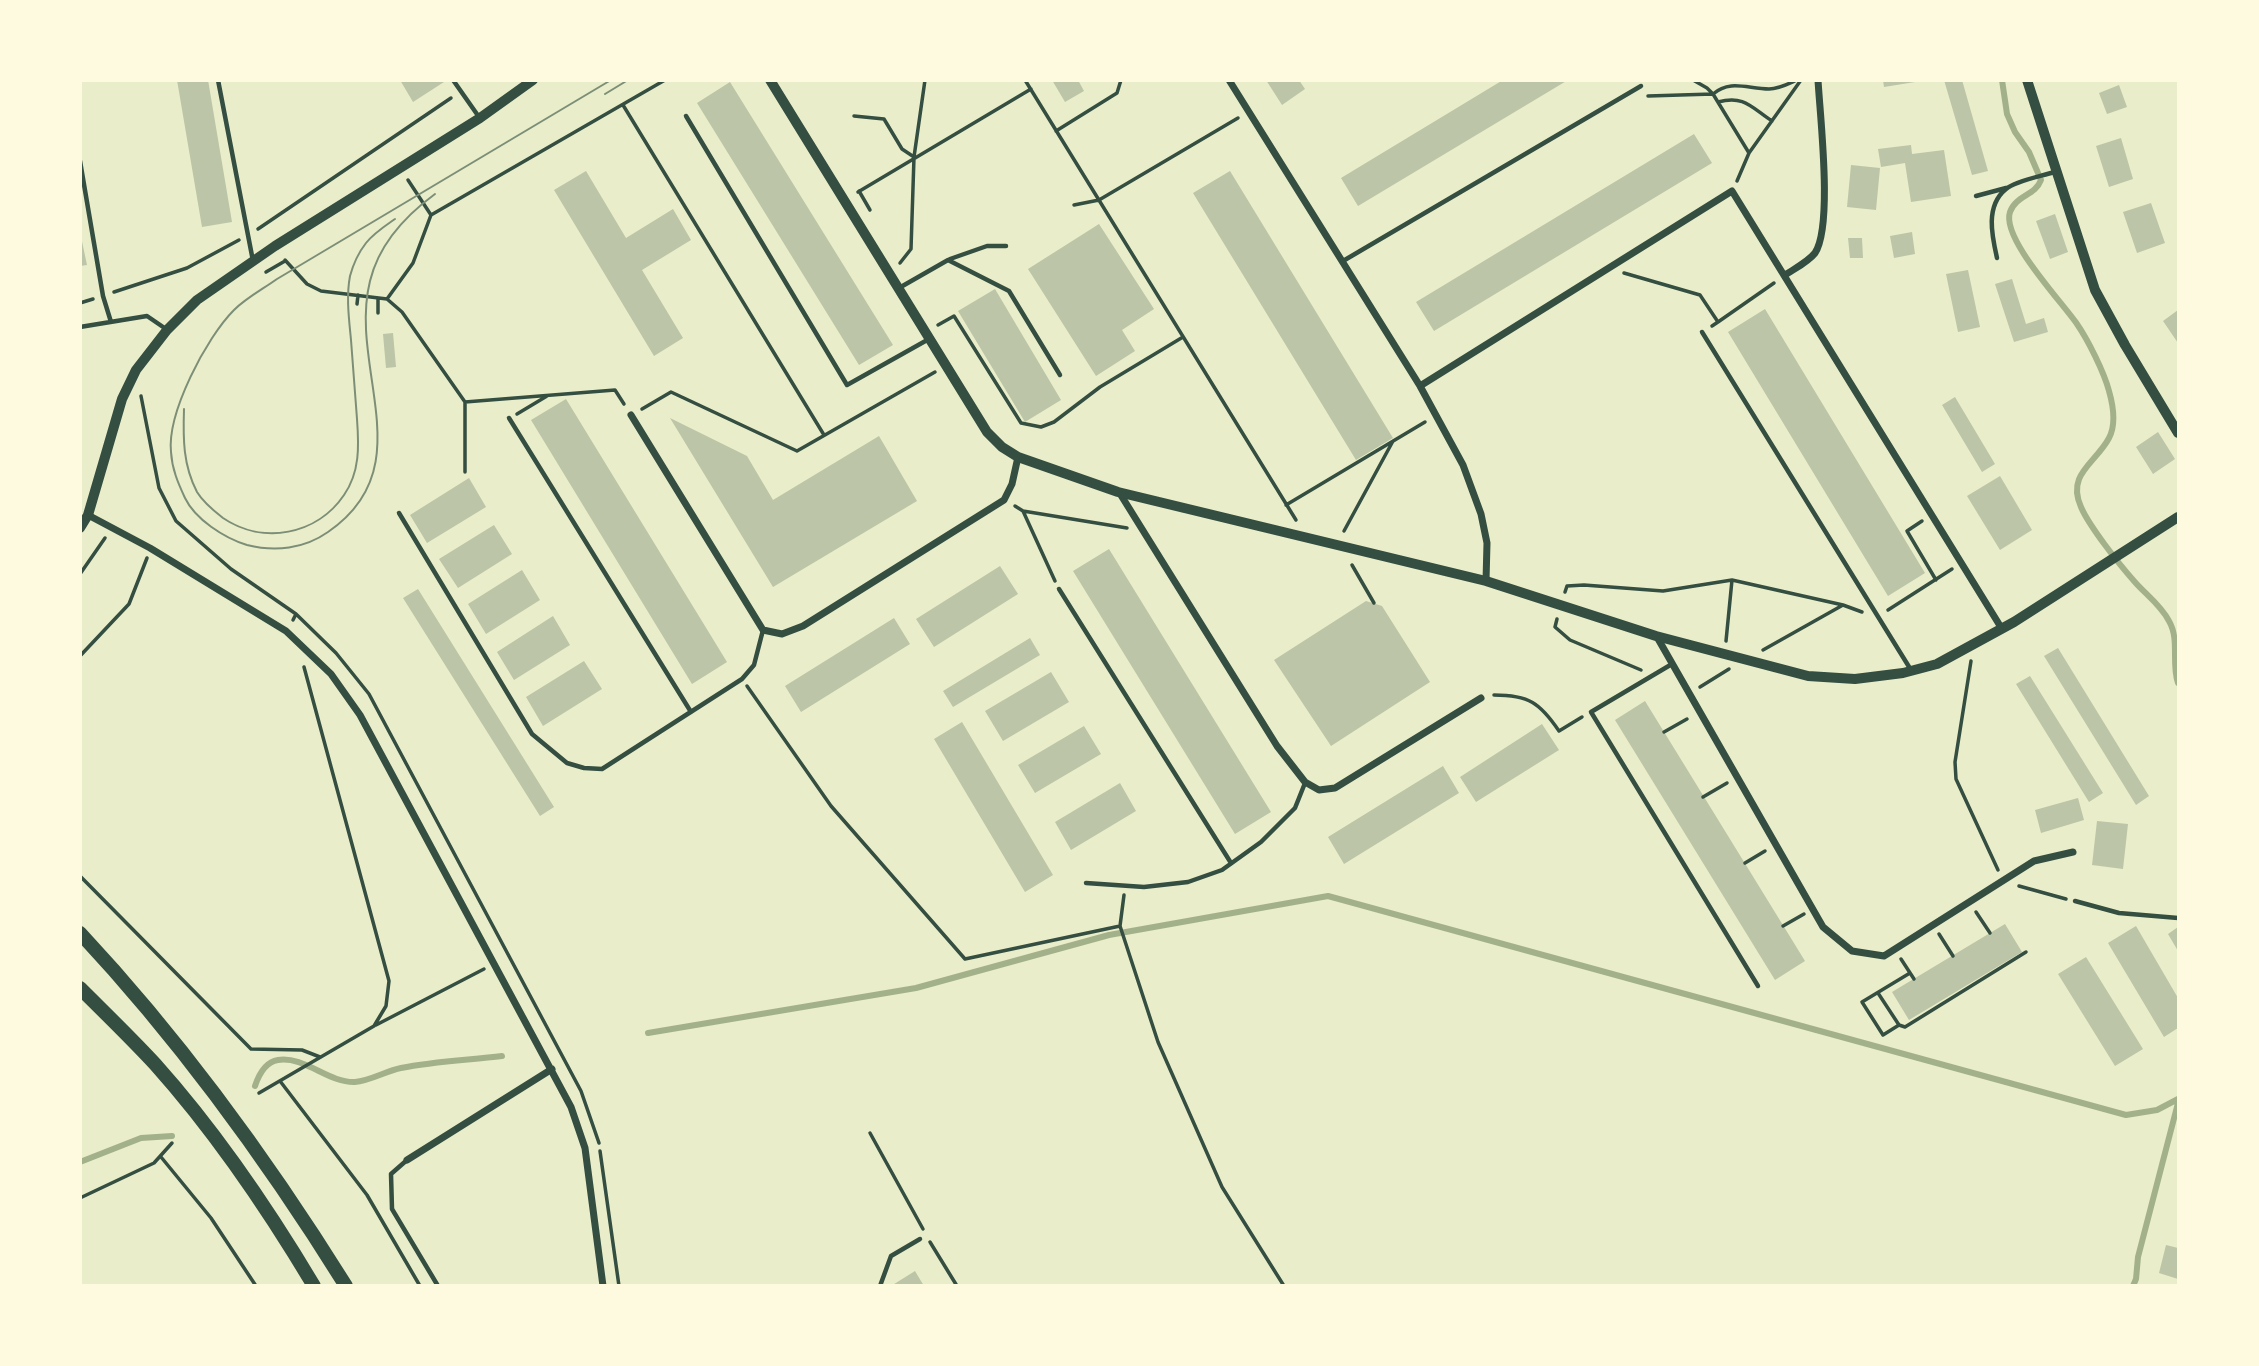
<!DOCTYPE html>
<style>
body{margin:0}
#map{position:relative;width:2259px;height:1366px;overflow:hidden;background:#e9edc9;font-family:"Sofia Sans Condensed",sans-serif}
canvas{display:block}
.frame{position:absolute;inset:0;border:82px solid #fefae0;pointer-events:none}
</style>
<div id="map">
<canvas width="2259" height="1366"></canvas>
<div class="frame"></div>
</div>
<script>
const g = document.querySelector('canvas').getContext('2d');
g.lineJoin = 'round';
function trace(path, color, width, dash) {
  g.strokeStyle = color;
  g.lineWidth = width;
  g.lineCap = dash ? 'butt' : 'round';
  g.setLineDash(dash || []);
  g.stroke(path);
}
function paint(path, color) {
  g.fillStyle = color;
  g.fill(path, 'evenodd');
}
const stream = new Path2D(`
 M2002,80L2007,114L2015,132L2029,152L2041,180C2035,196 2016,195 2010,212C2001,238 2062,302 2077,324C2088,340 2104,372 2109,391C2113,405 2116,425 2109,438C2096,463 2066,474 2081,507C2089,526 2119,564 2134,581C2145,594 2160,604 2169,621C2180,640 2171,663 2178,683
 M648,1033L916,988L1109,935L1328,896L2126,1115L2157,1110L2178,1099
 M255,1086C259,1074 265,1062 278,1060C305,1056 328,1083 355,1082C370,1081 386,1071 401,1068C434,1061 469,1060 502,1056
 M80,1162L141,1138L172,1136
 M2133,1286L2136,1279L2138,1257L2178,1103`);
const building = new Path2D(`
 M177,80H208L232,222L202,227Z
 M400,80H443L444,82L413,102Z
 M1052,80H1078L1084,91L1065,102Z
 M1266,80H1299L1305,89L1282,105Z
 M1503,80H1568L1358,206L1341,178Z
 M1883,80H1915V82L1884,87Z
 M1944,80H1962L1988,171L1972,175Z
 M730,82L893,345L859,365L697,103Z
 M2119,85L2127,107L2107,114L2099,93Z
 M1694,134L1712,163L1434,331L1416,302Z
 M2121,138L2133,179L2109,187L2096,146Z
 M1911,145L1912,154L1944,150L1951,196L1911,202L1905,163L1881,167L1878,149Z
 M1851,165L1880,168L1876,210L1847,207Z
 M586,171L626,238L673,209L691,240L642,270L683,338L654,356L554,190Z
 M1230,171L1393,438L1356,460L1193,193Z
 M2151,203L2165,243L2137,253L2123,212Z
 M2055,214L2068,252L2050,259L2036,221Z
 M1099,224L1154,309L1122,330L1135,351L1096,376L1028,269Z
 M80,232L87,265L80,266Z
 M1912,232L1915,254L1894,258L1890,236Z
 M1848,238H1862L1863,258H1850Z
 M1968,270L1980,327L1958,332L1946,274Z
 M2012,279L2026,324L2044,318L2048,332L2014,342L1995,284Z
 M995,289L1061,400L1025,422L958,311Z
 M1765,309L1925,573L1888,596L1728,332Z
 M2178,310V343L2163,321Z
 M393,333L396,367L386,368L383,334Z
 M1955,397L1995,464L1982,472L1942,405Z
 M566,399L727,662L692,684L531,420Z
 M670,418L747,456L773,500L879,436L917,501L773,587Z
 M2158,432L2175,459L2153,474L2136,447Z
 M2000,476L2032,530L2000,550L1967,496Z
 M469,478L486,507L427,543L410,515Z
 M494,525L512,554L458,588L439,559Z
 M1109,549L1271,812L1235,834L1073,571Z
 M1000,566L1018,594L934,647L916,619Z
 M522,570L540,600L486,634L468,604Z
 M418,589L554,807L540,816L403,598Z
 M1366,601L1382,606L1430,682L1331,746L1274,660Z
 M553,616L570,645L514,680L497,652Z
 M894,618L910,644L801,712L785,686Z
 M1030,638L1040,655L953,707L943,691Z
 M2058,648L2149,796L2136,805L2044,656Z
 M584,661L602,689L543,726L526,697Z
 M1051,672L1069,702L1003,741L985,711Z
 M2030,676L2103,793L2089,802L2016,684Z
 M1645,701L1805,961L1775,980L1615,720Z
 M962,722L1053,875L1025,892L934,739Z
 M1542,724L1559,750L1476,802L1460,777Z
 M1084,726L1101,754L1035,793L1018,765Z
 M1443,766L1459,793L1344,864L1328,837Z
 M1120,783L1136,811L1071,850L1055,822Z
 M2078,798L2084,820L2041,833L2035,810Z
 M2097,821L2128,824L2123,869L2092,865Z
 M2005,924L2022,952L1909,1020L1892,992Z
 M2136,926L2178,998V1028L2164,1037L2108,943Z
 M2178,927V951L2168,934Z
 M2086,957L2143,1049L2115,1066L2058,974Z
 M2166,1245L2178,1248V1279L2159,1273Z
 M915,1271L924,1286H891Z`);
const path = new Path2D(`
 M1025,80L1296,520
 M1693,80L1707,88L1713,94L1749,153L1737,181
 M1648,96L1713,94C1730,79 1748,89 1769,89C1779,89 1788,84 1797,80
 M1718,102C1744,95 1751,107 1772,121
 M623,105L824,435
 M854,116L884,119L902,149L914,157
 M1056,131L1117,93L1121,80
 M1749,153L1801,80
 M859,191L870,210
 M858,192L1031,89
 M1074,205L1099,200L1238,118
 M431,215L665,80
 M258,229L451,98
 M285,260L307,284L321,291L387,299L402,312L465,402L615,390L624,404
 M900,263L911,249L914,157L925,80
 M266,272L285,261
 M1624,273L1700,295L1718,322L1712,326
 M114,292L187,268L239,240
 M387,299L413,263L431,215L408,180
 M80,303L93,299
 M357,304L358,295
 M378,313V298
 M1718,322L1774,283
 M938,325L954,316L1021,423L1041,427L1054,422L1100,387L1183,337
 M141,396L159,488L176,521L231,569L296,614L293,620
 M642,409L671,392L797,451L935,372
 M517,414L547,396
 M465,472V402
 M1286,505L1425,422
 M1015,506L1023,511L1055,581
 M1023,511L1127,528
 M1922,521L1907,531L1936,580
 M1344,531L1393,441
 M1352,565L1374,603
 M80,574L105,538
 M1565,592L1567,586L1584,585L1663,591L1732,580L1843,605
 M1888,610L1952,569
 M296,614L336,653L369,694L581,1091L599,1143
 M1557,619L1555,627L1570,640L1641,670
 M1726,641L1732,580
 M1763,650L1843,605L1862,612
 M80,656L129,604L147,558
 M1971,661L1955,762L1956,779L1998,870
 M747,686L831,806L965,959L1120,926
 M1700,687L1729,669
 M1494,695C1529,695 1540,703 1559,731L1582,717
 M1664,732L1687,719
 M1703,797L1727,783
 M1745,863L1765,851
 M80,876L251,1049L302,1050L320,1057
 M2019,886L2066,899
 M1124,895L1120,926L1158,1042L1222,1187L1284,1286
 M1976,912L1990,933
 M1783,926L1804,914
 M1939,934L1953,956
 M1901,959L1914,979
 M1878,993L1899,1025L1883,1035L1862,1002L1910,973
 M376,1025L484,969
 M1899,1025L1905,1027L2026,952
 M280,1081L367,1195L420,1286
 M259,1093L374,1026L386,1006L389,981L304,667
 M870,1133L923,1229
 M600,1151L619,1286
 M161,1157L211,1218L256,1286
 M80,1198L154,1163L172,1143
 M930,1242L957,1286`);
const service = new Path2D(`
 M218,80L253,261
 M453,80L479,117
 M686,116L847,385L929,339
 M80,161L103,296L111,322
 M1976,196L2006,188
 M1997,258C1992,236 1985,206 2006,189C2015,181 2042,176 2054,172
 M950,259L987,246H1006
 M1343,261L1641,86
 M899,288L948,260L1009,291L1060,375
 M80,327L147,316L166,329
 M1702,332L1911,670
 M509,418L691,712
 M399,513L532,734L567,763L584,768L602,769L742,679L754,665L763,630
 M1059,589L1231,863
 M1672,664L1591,712L1758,986
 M1086,883L1144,887L1188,882L1222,870L1261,842L1295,808L1305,783
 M2075,901L2119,913L2178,918
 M407,1160L391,1174L392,1209L438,1286
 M880,1286L891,1256L920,1239`);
const minor = new Path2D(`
 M1229,80L1420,386L1463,465L1481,514L1487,543L1486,581
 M1785,275C1794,269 1808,262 1815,253C1833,226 1820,116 1818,80
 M1420,386L1732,191L2002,629
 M631,415L763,630L782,634L803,626L1004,500L1012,484L1018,457
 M1119,492L1277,746L1305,782L1319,790L1335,788L1481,698
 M88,515L150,548L286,631L331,674L360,715L571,1107L585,1148L603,1286
 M1657,637L1823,927L1852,951L1884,956L2034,861L2073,852
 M407,1160L552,1069`);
const tertiary = new Path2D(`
 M770,80L987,432L1002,447L1018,457L1118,492L1486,581L1656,636L1808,676L1855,679L1903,673L1937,664L2014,622L2178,517
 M2027,80L2095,290L2125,345L2178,433
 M80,528L88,515L122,399L136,370L167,330L197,300L275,246L480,118L533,80`);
const primary = new Path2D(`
 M80,933C181,1041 268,1161 346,1286
 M80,988C105,1013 131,1038 155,1064C215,1131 268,1209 314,1286`);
const tram = new Path2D(`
 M605,94L628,80
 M435,194C405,216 379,244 370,281C348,369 423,467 328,532C304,549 275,552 247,545C224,538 195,519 185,498C178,483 172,469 171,452C167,413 206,338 234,310C246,298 263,289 277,279L611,80
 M184,409C183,439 183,465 197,492C203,502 214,511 223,518C263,545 317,535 344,495C360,472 359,446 357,419C355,392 353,366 351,340C349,319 346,297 350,276C353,265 359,252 366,243C374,233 385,226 395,219`);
trace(stream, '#a3b18a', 6);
paint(building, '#bcc5a7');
trace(path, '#344e41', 3.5);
trace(service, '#344e41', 4.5);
trace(minor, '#344e41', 7);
trace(tertiary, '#344e41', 10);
trace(primary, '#344e41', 14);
trace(tram, '#7c8e77', 2);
</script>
